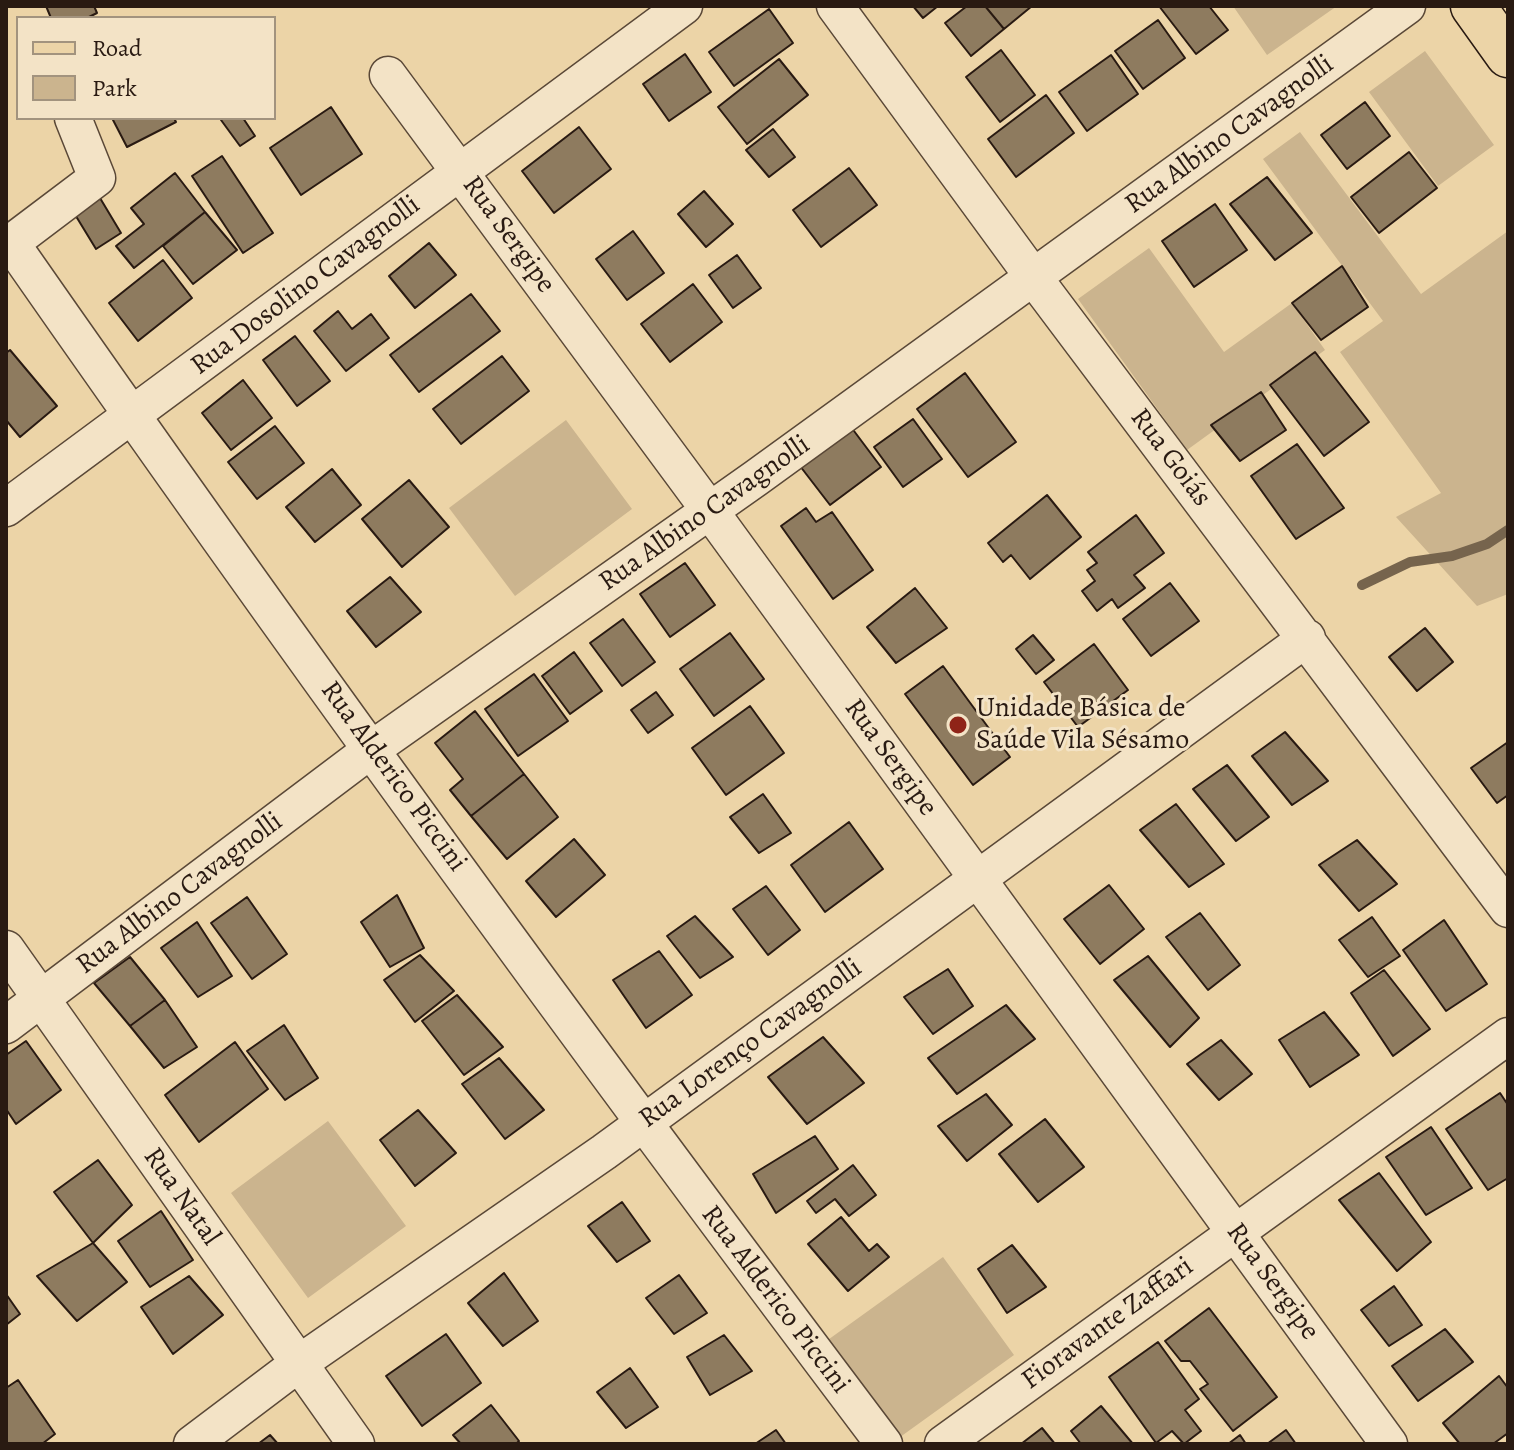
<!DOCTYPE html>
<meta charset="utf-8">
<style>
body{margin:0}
#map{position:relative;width:1514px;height:1450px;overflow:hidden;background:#ecd4a7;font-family:Alegreya,serif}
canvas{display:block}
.frame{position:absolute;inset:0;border:8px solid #291a12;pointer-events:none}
.legend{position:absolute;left:16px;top:16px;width:260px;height:104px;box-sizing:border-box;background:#f3e3c6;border:2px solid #a2937e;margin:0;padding:10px 14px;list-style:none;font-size:24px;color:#291a12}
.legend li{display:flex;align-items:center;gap:16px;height:40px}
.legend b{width:40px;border:2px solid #a2937e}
</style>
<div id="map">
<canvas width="1514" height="1450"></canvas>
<div class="frame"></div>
<ul class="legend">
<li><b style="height:10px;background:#ecd4a7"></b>Road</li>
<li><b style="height:22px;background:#cbb48e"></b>Park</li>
</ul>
</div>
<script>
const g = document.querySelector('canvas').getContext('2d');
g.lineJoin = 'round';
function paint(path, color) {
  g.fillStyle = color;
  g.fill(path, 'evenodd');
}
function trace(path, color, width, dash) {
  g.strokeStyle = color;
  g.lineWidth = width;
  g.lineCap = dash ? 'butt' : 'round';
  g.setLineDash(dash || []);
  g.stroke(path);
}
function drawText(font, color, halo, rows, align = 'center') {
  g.font = font + ' Alegreya,serif';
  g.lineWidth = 6;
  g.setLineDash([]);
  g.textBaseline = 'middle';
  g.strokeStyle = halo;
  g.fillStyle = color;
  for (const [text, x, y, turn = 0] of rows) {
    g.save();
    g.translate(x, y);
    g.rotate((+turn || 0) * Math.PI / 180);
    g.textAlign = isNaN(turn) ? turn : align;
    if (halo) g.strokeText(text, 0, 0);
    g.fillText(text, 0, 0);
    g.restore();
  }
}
const green = new Path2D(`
 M1233,6H1337L1267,55Z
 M1425,51L1494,145L1438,186L1369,92Z
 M1300,132L1421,294L1508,231V594L1477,606L1396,517L1441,493L1340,352L1383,321L1263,159Z
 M1149,248L1224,352L1292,303L1325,350L1187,450L1078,299Z
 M566,420L632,509L515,596L449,508Z
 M328,1121L406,1226L308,1298L231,1193Z
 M943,1257L1014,1355L896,1440L825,1342Z`);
const stream = new Path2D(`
 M1362,585L1410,562L1452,556L1487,544L1508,530`);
const building = new Path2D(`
 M46,6H94L97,13L87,18H51Z
 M913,6H938L923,18Z
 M967,6H985L1004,29L971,56L945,23Z
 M985,6H1032L1004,29Z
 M1159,6H1209L1228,30L1196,54Z
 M769,9L793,43L734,86L709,52Z
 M1158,20L1185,58L1143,89L1115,51Z
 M1001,50L1035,95L1000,122L966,77Z
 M685,54L711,92L669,121L643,84Z
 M1111,55L1138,94L1087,131L1059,92Z
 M779,59L808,95L747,144L718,107Z
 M1046,95L1074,133L1016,177L988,139Z
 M1365,102L1390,136L1347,169L1321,135Z
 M331,107L362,154L301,195L270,148Z
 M112,118H174L176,122L127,147Z
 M224,118H243L255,136L240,146L221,120Z
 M579,127L611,169L554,213L522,171Z
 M773,129L795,157L769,177L746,150Z
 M1409,152L1437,188L1379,233L1351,197Z
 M222,156L273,233L243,253L192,176Z
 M849,168L877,205L821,247L793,210Z
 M175,173L205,212L134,268L116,246L144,224L131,208Z
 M1267,177L1312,233L1275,260L1230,204Z
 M704,191L733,224L706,247L678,214Z
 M97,193L121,233L96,249L71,208Z
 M1215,204L1247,250L1194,287L1162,241Z
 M205,212L237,250L193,284L163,246Z
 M633,231L664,273L627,300L596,259Z
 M429,243L456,275L415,308L389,276Z
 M737,255L761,288L733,308L709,275Z
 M163,260L192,298L138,341L109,303Z
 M1342,266L1368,307L1321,340L1292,303Z
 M693,284L722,322L670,362L641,324Z
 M471,294L500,331L419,392L390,355Z
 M338,311L352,329L371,314L389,338L346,371L314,331Z
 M295,336L330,381L297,406L263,360Z
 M10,350L57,406L20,437L6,420V353Z
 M1315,352L1369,422L1324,456L1270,385Z
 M502,356L529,391L461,444L433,409Z
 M965,373L1016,442L968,477L917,409Z
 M243,380L272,418L231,450L202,413Z
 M1261,392L1286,430L1240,461L1211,425Z
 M913,419L942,459L903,487L874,447Z
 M275,426L304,463L257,499L228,462Z
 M851,427L881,467L830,505L800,466Z
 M1297,444L1344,508L1296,539L1251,476Z
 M332,469L361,505L315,542L286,507Z
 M409,480L449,527L402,567L362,519Z
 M1047,495L1081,537L1030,579L1011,555L1003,562L988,543Z
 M806,508L816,522L832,512L873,570L833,599L781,526Z
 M1136,515L1164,553L1134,575L1145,588L1118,608L1112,599L1097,611L1082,591L1095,581L1087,570L1097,563L1088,552Z
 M685,563L715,605L670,637L640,594Z
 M390,577L421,612L376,647L347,611Z
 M1170,583L1199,621L1151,656L1123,619Z
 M915,588L947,628L896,663L867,627Z
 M623,619L655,662L622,686L590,643Z
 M1425,628L1453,662L1417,691L1389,657Z
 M730,633L764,679L714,716L680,669Z
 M1033,635L1054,660L1036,674L1016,649Z
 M1094,644L1128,690L1078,727L1044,682Z
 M574,652L602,691L570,714L542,676Z
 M943,666L1010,757L973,785L905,694Z
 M534,674L568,721L518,756L485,709Z
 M656,692L673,715L648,733L631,710Z
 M750,706L784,753L726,795L692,748Z
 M475,711L524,774L471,816L450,790L463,779L435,743Z
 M1285,732L1328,781L1292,805L1252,756Z
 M1508,742V795L1497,803L1471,768Z
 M1227,765L1269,817L1236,841L1193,789Z
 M524,774L558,817L507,859L471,816Z
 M763,794L791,833L759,853L730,817Z
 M1176,804L1224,864L1189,887L1140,830Z
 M849,822L883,869L825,912L791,865Z
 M574,839L605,875L556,917L526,881Z
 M1357,840L1397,884L1359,911L1319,865Z
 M1109,885L1144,929L1100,964L1064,919Z
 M766,886L800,930L768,955L733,909Z
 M397,895L424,948L390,967L361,922Z
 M247,897L287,954L252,979L211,923Z
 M1200,913L1240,965L1208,990L1166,937Z
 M695,916L733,957L700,978L667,936Z
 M1372,917L1400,956L1368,977L1339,940Z
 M1444,920L1487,984L1446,1011L1403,950Z
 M197,922L232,976L198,997L161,948Z
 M659,951L692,995L646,1028L613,980Z
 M420,955L454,991L415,1022L384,980Z
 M1148,956L1199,1018L1170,1047L1114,980Z
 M130,957L165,1000L130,1026L94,983Z
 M948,969L973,1006L933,1034L904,997Z
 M1384,970L1430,1029L1393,1056L1351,993Z
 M457,995L503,1047L464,1075L422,1021Z
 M165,1000L197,1047L164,1068L130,1026Z
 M1006,1005L1035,1039L957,1094L928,1058Z
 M1324,1012L1359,1055L1310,1087L1279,1040Z
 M284,1025L318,1078L285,1100L247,1051Z
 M823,1037L864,1083L807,1124L768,1077Z
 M1221,1040L1252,1074L1219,1100L1187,1064Z
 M26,1041L61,1090L16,1124L6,1109V1055Z
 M235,1042L268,1089L199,1142L165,1095Z
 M499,1058L544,1110L505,1139L462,1084Z
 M1500,1093L1508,1105V1178L1488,1190L1446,1129Z
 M986,1094L1012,1125L967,1161L938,1126Z
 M418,1110L456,1153L415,1186L380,1140Z
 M1045,1119L1084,1167L1038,1202L999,1154Z
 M1431,1127L1472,1188L1426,1215L1386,1157Z
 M815,1136L838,1169L776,1213L753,1174Z
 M98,1160L132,1205L93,1243L54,1192Z
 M853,1165L876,1195L849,1216L835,1199L816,1213L807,1201Z
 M1379,1173L1431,1242L1397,1271L1339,1200Z
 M622,1202L650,1241L617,1262L588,1226Z
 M161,1211L193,1260L150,1287L118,1241Z
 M841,1217L869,1251L877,1244L889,1257L848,1291L808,1244Z
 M93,1243L127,1282L77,1321L37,1276Z
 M1012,1245L1046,1287L1007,1313L978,1269Z
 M504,1273L538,1321L503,1346L468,1303Z
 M679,1275L707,1313L674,1334L646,1298Z
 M189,1276L223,1315L173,1354L141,1307Z
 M1394,1286L1422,1325L1389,1346L1361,1310Z
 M6,1294L20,1314L6,1325Z
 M1209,1308L1277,1397L1233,1431L1200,1389L1208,1384L1190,1361H1181L1165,1341Z
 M1445,1329L1473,1362L1418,1401L1392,1366Z
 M446,1334L481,1383L422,1426L386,1376Z
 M724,1335L752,1371L710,1395L687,1357Z
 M1158,1342L1199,1399L1185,1410L1201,1431L1184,1444L1172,1431L1156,1443L1109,1377Z
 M630,1368L658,1407L626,1428L597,1392Z
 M1499,1376L1508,1388V1433L1493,1444H1460L1443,1423Z
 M18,1380L55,1434L42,1444H6V1388Z
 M491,1405L519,1441L516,1444H461L453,1435Z
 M1101,1406L1133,1444H1081L1071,1431Z
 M1042,1428L1055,1444H1021Z
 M776,1430L786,1444H755Z
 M1286,1430L1296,1444H1267Z
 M270,1435L278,1444H258Z
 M1240,1435L1246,1444H1228Z`);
const minor = new Path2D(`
 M835,6L1034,278L1508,909
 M388,75L710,511L1389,1444
 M73,118L97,178L11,243C294,649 586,1049 884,1444
 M6,508L684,6
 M6,949L356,1444
 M6,1025L372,749L756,478L1407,6
 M192,1444L298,1364L604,1152L1307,638
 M943,1444L1508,1036`);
const major = new Path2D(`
 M1473,6L1508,55`);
const markers = [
 [958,725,10,"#8f2418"]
];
const streetNames = [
 ["Rua Albino Cavagnolli",1230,135,-36],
 ["Rua Sergipe",508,235,54],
 ["Rua Dosolino Cavagnolli",306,286,-37],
 ["Rua Goiás",1170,458,53],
 ["Rua Albino Cavagnolli",705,514,-35],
 ["Rua Sergipe",890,758,54],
 ["Rua Alderico Piccini",393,777,54],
 ["Rua Albino Cavagnolli",180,894,-37],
 ["Rua Lorenço Cavagnolli",751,1044,-36],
 ["Rua Natal",181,1197,55],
 ["Rua Sergipe",1272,1282,54],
 ["Rua Alderico Piccini",775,1300,53],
 ["Fioravante Zaffari",1108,1324,-36]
];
const poiNames = [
 ["Unidade Básica de",976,709],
 ["Saúde Vila Sésamo",976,741]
];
paint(green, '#cbb48e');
trace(stream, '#76644d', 10);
paint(building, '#8e7b5f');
trace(building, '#291a12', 2);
trace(minor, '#5a4837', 39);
trace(major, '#291a12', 47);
trace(minor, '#f3e3c6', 36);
trace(major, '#ecd4a7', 44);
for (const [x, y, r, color] of markers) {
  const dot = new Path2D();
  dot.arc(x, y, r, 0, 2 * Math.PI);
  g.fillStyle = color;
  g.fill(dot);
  trace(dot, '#f3e3c6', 3);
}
drawText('28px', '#291a12', '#f3e3c6', streetNames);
drawText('28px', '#291a12', '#f3e3c6', poiNames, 'left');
</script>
